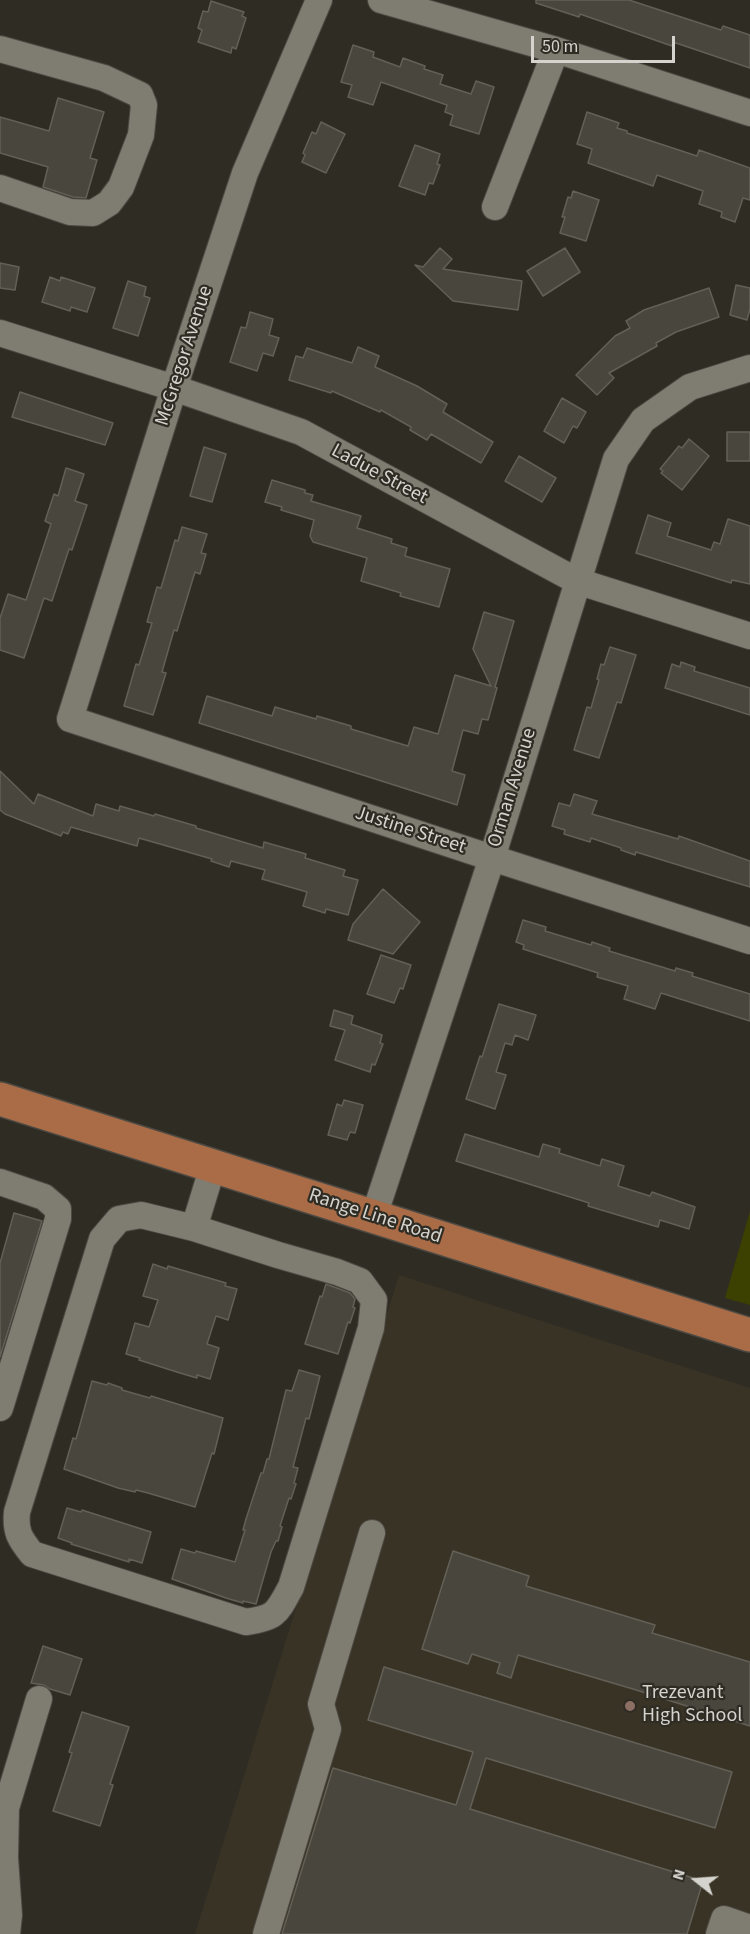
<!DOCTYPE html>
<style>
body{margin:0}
#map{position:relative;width:750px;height:1934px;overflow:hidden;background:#2f2c24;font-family:"Source Sans 3",sans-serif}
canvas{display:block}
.north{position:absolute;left:666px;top:1850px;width:60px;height:60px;-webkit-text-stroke:4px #2f2c24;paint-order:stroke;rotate:287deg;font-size:16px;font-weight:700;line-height:24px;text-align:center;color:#d5d3ce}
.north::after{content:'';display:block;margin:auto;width:21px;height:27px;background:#d5d3ce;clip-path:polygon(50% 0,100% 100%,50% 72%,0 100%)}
.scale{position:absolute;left:531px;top:36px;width:144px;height:27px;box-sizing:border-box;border:3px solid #d5d3ce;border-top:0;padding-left:8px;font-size:18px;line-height:21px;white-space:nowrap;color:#d5d3ce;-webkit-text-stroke:4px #2f2c24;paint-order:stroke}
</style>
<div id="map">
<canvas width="750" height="1934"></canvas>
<div class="north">N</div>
<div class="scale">50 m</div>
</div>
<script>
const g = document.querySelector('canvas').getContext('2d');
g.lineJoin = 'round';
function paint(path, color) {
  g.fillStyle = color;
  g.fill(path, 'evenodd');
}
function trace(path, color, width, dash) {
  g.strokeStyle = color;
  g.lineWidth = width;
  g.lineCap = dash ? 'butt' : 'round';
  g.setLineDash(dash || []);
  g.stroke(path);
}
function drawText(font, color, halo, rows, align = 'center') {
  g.font = font + ' "Source Sans 3",sans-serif';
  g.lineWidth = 4.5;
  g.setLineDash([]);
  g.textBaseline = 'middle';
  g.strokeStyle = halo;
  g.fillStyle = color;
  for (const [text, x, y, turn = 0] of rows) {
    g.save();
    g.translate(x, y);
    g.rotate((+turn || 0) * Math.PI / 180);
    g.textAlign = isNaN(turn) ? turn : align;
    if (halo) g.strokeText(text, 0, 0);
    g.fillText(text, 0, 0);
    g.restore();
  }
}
const built = new Path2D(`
 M399,1275L750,1388V1934H195Z`);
const green = new Path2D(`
 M750,1211V1305L725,1298Z`);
const building = new Path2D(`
 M536,0H629L721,30L723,26L750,35V68L673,42L672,46L580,14L579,17L536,3Z
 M211,1L244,12L242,16L246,18L236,49L232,47L231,53L198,42L202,30L198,28L203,11L208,12Z
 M353,45L374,52L373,57L400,67L403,58L425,66L424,69L443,75L440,84L471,94L476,81L494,87L479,134L450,125L453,115L445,112L447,105L381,82L373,105L348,97L352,85L341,82Z
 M58,98L104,112L90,158L97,160L86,198L73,197L43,187L48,167L0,153V117L49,131Z
 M587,112L619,123L617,128L627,131V133L697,156L699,150L750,168V200L743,198L735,222L721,217L722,212L699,204L703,191L657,175L653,186L588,163L592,149L577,144Z
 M321,122L345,134L326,173L302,162L305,155L303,153L312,132L316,134Z
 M415,145L440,154L437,164L440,165L433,184L429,183L425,195L399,186Z
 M573,191L599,200L586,241L560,233L565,217H562L568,197L571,198Z
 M440,248L452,259L443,269L522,281L518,310L453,301L415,265L423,267Z
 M565,248L580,272L543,296L527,271Z
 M0,263L19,267L15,290L0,288Z
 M50,277L60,281L61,277L95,288L87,312L71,307L70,311L42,302Z
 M128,281L146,287L144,296L150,298L138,336L113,328Z
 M736,285L750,288V309L747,320L730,315Z
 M709,288L719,317L676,332L656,343L657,346L609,373L614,378L597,395L576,375L615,336L630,328L626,321L644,310Z
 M250,312L273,319L269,335L279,338L273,356L263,353L257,371L230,362L241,327L246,328Z
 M358,347L379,356L375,367L417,386L447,404L443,412L493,442L481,463L431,434L427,440L410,430L411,427L381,410L380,412L332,391L331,393L289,380L296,356L303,358L307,348L352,363Z
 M20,392L113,423L105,445L12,417Z
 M562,398L586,412L577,428L573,426L564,443L544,431Z
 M727,432H750V461H727Z
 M689,439L709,456L682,490L661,473L663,471L660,469L679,446L682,448Z
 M204,447L226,454L212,502L190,496Z
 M519,456L556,478L542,502L505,481Z
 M66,468L84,474L75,501L87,505L72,550L69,549L52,601L44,598L24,658L0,650V618L8,594L26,600L51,524L45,521L54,494L58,496Z
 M272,480L305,490V493L313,495L311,501L361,516L357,528L392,539L391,543L407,548L405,556L450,569L439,607L400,596L401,593L361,581L367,558L313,542L310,536L314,520L281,510L282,507L265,502Z
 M648,515L671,523L667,536L711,550L714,542L720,544L728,519L750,526V584L732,580L731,583L636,553Z
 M182,527L207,534L201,553L206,554L200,574L195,572L177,631L174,630L162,672L166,673L153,715L124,706L136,664L139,665L152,623L147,622L157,587L161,588L175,540L178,541Z
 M484,612L514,621L495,687L497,688L488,720L482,719L478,734L463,730L452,771L465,775L457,805L199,723L207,696L272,716L275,707L316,719L317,716L351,726V729L408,746L414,727L438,734L455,675L491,686L473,649Z
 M610,647L636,655L621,703L617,702L599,758L574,750L587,707L591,708L599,680L597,679L601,664L604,665Z
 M681,662L695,667L694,671L750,688V715L665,688L672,664L680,667Z
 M0,771L34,804L38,794L93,816L96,804L119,811L120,806L154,816L155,814L196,826V828L263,848L264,842L306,854L305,858L345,870L343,876L358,880L348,915L326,909L325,913L303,906L307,892L262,879L265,870L231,861L229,867L211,861L212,859L139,838L137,846L71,827L68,834L63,832L61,836L5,814L0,810Z
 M574,794L597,801L592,814L678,839L679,836L750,861V887L636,852L635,855L621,850V848L591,838L590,842L564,834L565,830L552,826L559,803L570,806Z
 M383,889L420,922L393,954L348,940L353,924Z
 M523,920L546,927L545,931L591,945L592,942L610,948L609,951L675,971L676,968L693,973L692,976L750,994V1021L661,993L655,1009L624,999L628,986L597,977L598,973L523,949L524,945L516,942Z
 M381,955L411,965L403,989L400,988L394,1003L367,994Z
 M499,1004L536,1015L528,1040L515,1035L512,1045L505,1043L496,1072L506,1075L495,1109L466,1099L480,1056L482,1057Z
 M334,1010L353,1016L351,1024L382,1035L380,1043L383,1044L375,1065L372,1064L370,1072L335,1060L345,1030L330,1026Z
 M344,1100L363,1105L355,1133L350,1132L347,1140L328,1135L337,1104L342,1106Z
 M465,1134L539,1157L543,1144L560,1149L559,1153L600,1166L602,1159L624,1166L618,1186L650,1196L652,1192L695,1207L689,1229L660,1220L658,1227L588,1206L589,1203L456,1161Z
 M14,1213L42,1221L0,1357V1263Z
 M153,1264L167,1269L168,1266L226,1283L225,1286L237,1289L228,1320L216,1316L207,1344L219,1348L210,1379L197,1375V1378L180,1373L139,1360L140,1358L126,1354L135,1323L149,1327L158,1300L143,1296Z
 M326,1284L350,1293L355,1299L353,1307L355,1308L350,1323L348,1322L338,1354L305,1344L320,1296L322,1297Z
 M299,1370L320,1376L309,1419L306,1418L293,1467L298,1468L294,1483L296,1484L291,1499L289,1498L280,1526L282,1527L278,1541H276L271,1552L256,1604L243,1601V1603L226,1598L172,1579L181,1549L195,1553L196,1551L235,1562L245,1530H243L246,1519L261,1473H263L267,1459H269L286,1390L292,1391Z
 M92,1381L107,1385L108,1383L122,1388V1390L150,1398L151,1396L223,1418L214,1454L212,1453L195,1507L148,1493L136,1490L135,1492L118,1488L64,1469L73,1438L76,1439Z
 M67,1508L81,1512L82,1510L151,1532L142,1563L129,1559V1562L71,1544L72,1543L58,1538Z
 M453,1551L529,1576L526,1586L655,1625L652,1633L750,1662V1726L633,1689L518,1655L511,1678L497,1673L500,1663L472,1654L468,1664L422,1649Z
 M43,1646L82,1659L70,1695L50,1689L44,1685L31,1683Z
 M384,1667L732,1772L715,1828L486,1758L470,1809L703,1881L687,1934H282L333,1768L456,1805L473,1752L368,1720Z
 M82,1712L129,1727L110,1784L113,1785L100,1826L53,1811L72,1753L69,1752Z`);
const minor = new Path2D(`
 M319,0L245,173L174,388L70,719L492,858L750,941
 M381,0L556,50L750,113
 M0,49L104,78L140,95L144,105L141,135L121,187L109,203L93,213L70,212L0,188
 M495,207L556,50
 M0,333L174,388L301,432L577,581L750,636
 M0,1182L44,1197L58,1209V1219L0,1408
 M374,1216L492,858L616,459L643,420L690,387L750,368
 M194,1228L278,1255L337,1272L360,1281L374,1300L371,1328L291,1587C277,1613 276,1618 246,1622L32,1554C20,1539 15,1532 17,1512L102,1239L119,1219L141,1215L194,1228L213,1166
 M7,1934L9,1915L5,1858L6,1808L39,1699
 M266,1934L328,1729L321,1704L372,1533
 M719,1934L724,1919L750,1928`);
const major = new Path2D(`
 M0,1099L750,1335`);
const markers = [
 [630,1706,6,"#8d6e63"]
];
const streetNames = [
 ["McGregor Avenue",185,356,-72],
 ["Ladue Street",379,475,28],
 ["Orman Avenue",513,788,-73],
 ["Justine Street",410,831,18],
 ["Range Line Road",375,1217,18]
];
const poiNames = [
 ["Trezevant",642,1694],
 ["High School",642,1717]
];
paint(built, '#393325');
paint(green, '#3c4000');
paint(building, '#49463d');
trace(building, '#636057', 1.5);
trace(minor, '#4c4943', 28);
trace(major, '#4c4943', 36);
trace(minor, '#7f7c72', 26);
trace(major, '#a96c46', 33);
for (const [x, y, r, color] of markers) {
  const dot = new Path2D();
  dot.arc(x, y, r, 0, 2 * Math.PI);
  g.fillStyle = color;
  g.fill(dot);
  trace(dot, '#2f2c24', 2);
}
drawText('20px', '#d5d3ce', '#2f2c24', streetNames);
drawText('20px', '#d5d3ce', '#2f2c24', poiNames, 'left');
</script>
